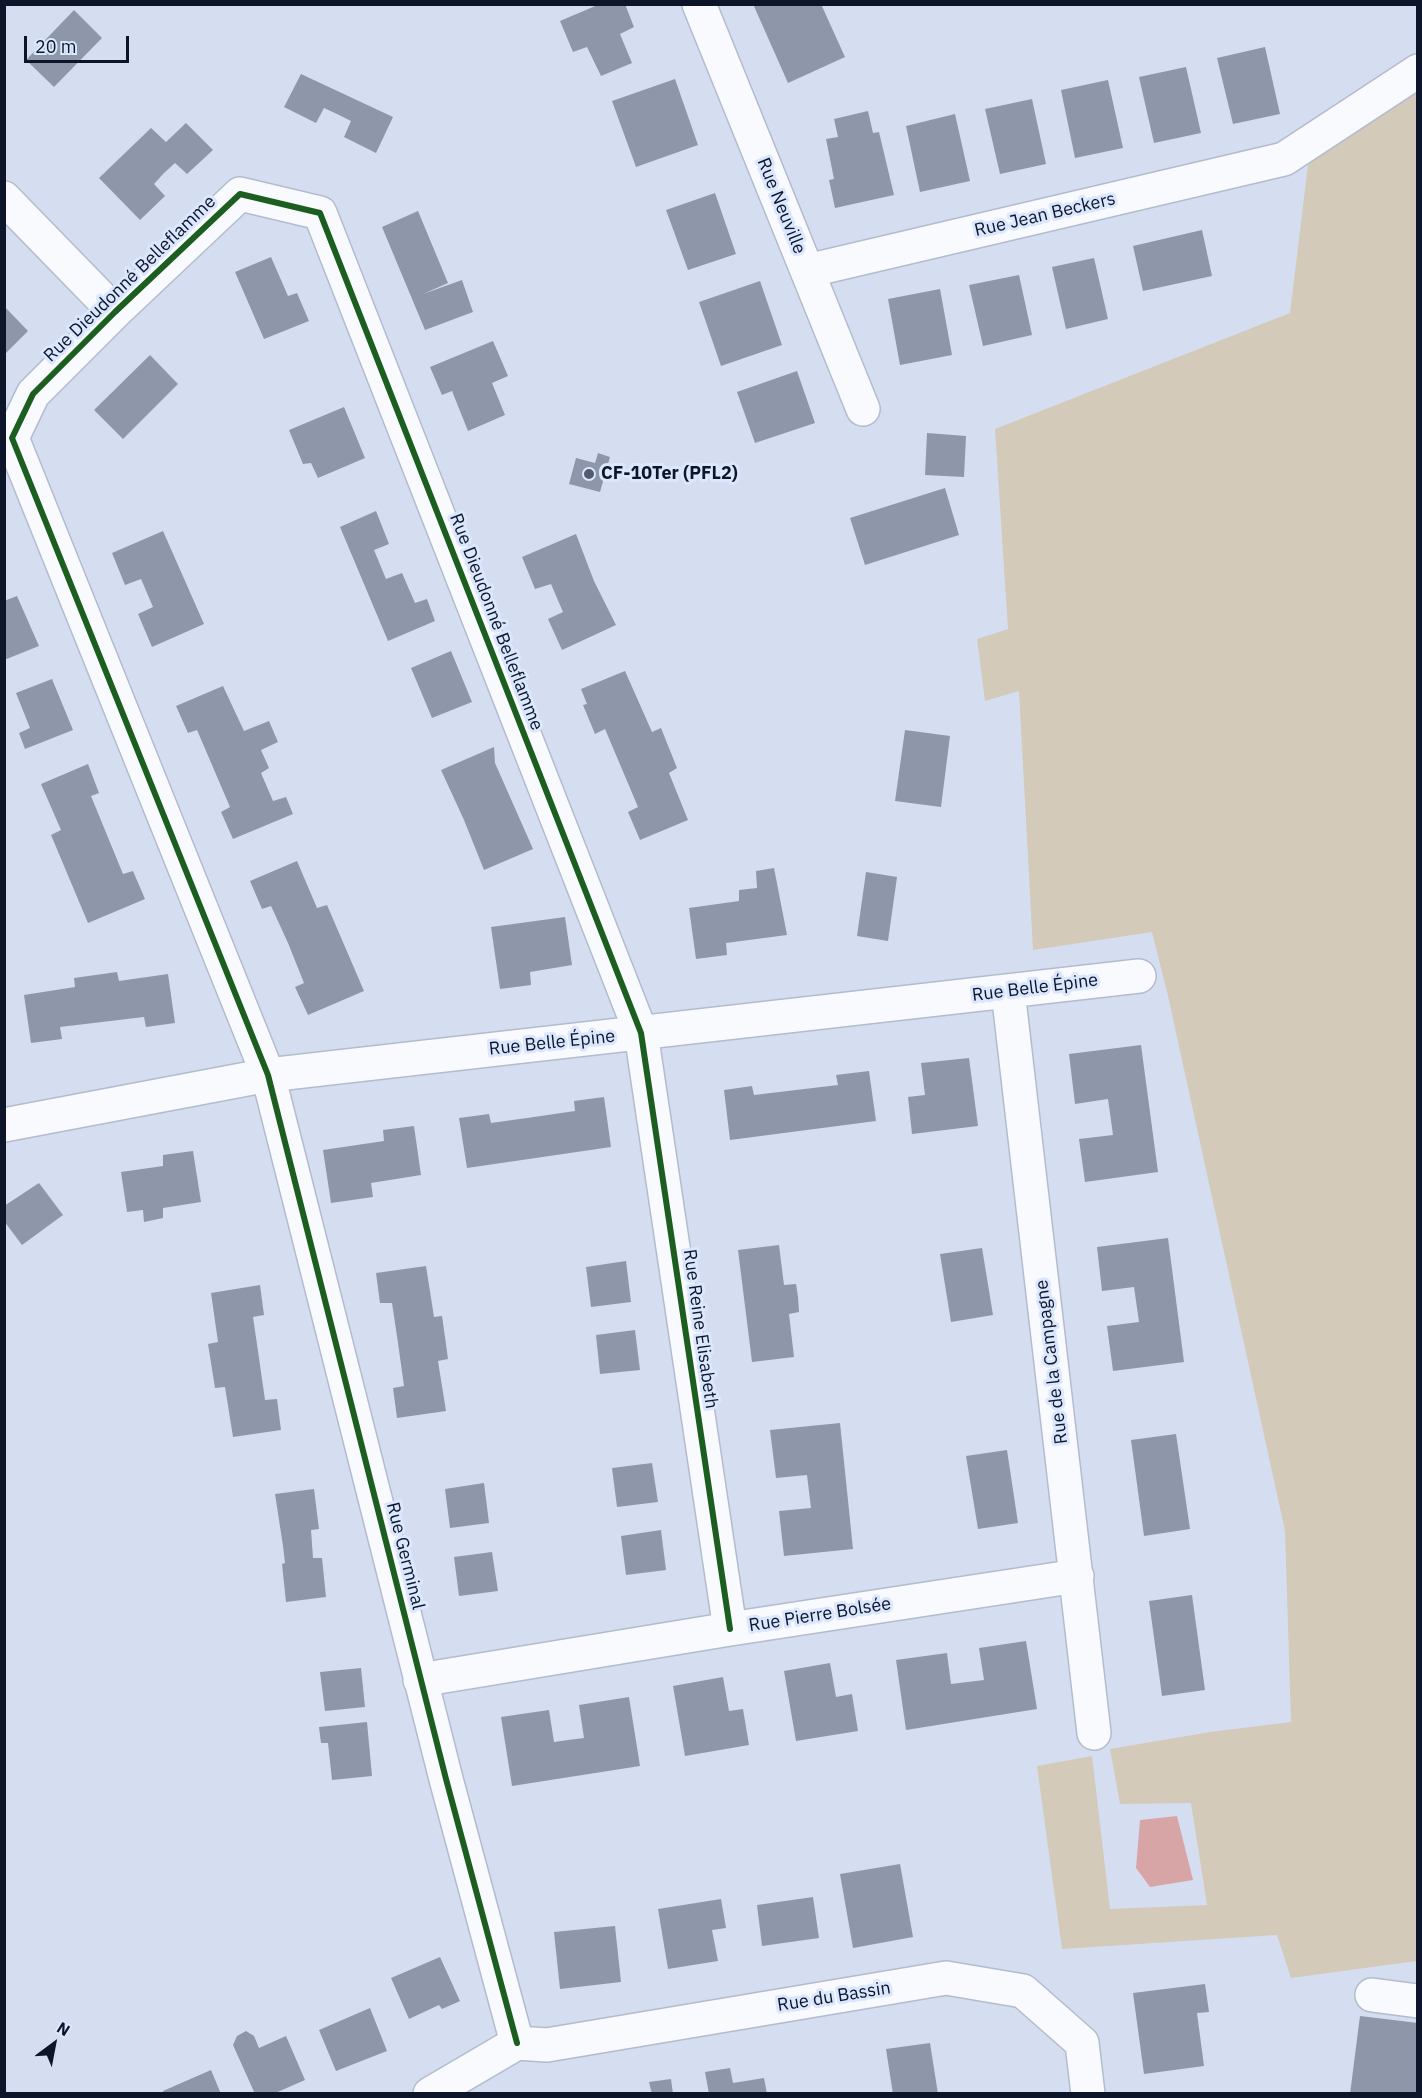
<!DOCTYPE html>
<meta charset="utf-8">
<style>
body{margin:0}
#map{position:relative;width:1422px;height:2098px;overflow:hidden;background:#d5def0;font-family:"IBM Plex Sans",sans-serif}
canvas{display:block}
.frame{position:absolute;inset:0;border:6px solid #0c1529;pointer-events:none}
.north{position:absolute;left:24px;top:2014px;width:60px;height:60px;-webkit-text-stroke:4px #dbe7fe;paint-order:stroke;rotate:32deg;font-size:16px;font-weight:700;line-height:24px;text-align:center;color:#0c1529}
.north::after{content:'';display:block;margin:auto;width:21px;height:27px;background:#0c1529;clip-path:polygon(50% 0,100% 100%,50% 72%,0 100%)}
.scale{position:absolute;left:24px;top:36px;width:105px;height:27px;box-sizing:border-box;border:3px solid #0c1529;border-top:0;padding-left:8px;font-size:18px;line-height:21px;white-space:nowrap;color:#0c1529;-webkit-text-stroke:4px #dbe7fe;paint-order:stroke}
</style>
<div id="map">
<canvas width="1422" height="2098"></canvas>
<div class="frame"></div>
<div class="north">N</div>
<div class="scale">20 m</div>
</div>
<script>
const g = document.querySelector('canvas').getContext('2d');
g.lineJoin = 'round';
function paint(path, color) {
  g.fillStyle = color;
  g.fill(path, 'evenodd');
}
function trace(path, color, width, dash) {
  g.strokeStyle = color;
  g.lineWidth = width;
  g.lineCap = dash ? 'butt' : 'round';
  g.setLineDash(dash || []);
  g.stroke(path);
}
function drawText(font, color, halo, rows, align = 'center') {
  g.font = font + ' "IBM Plex Sans",sans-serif';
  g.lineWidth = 6;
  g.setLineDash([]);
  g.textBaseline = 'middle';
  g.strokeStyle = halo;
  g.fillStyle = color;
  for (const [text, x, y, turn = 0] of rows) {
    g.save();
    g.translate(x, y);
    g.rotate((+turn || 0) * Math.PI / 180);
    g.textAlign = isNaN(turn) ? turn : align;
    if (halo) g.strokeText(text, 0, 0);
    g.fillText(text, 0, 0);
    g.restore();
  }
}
const green = new Path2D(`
 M1417,91V1961L1291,1978L1277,1935L1062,1949L1037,1766L1092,1756L1110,1909L1207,1905L1191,1803L1120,1804L1110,1749L1210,1732L1291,1722L1285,1531L1168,996L1152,932L1033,950L1019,691L985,701L977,639L1008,629L995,429L1290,313L1308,165L1355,124Z`);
const water = new Path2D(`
 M1177,1816L1193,1880L1150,1887L1136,1868L1140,1820Z`);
const building = new Path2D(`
 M600,4H625L634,27L620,34L632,63L601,76L587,47L573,52L560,21Z
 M753,4H821L845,57L788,83Z
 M74,10L102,38L54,87L26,60Z
 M1265,47L1280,114L1233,124L1217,58Z
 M1186,67L1201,133L1154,143L1139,77Z
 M301,74L393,117L376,153L344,137L351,121L337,114L324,108L316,123L284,107Z
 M675,79L698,145L636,167L612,101Z
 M1108,80L1123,148L1075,158L1061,90Z
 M1032,99L1046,164L1000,174L985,109Z
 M868,111L873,133L879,132L894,195L835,208L829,180L834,179L826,139L838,137L834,119Z
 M955,114L970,181L920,192L906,126Z
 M186,123L213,150L187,174L175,163L164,173L154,184L165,196L140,220L99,178L151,128L166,142Z
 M715,193L736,254L688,270L666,210Z
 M418,211L448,283L423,294L462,280L473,312L425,330L382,227Z
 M1202,230L1212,276L1143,291L1133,246Z
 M271,257L288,296L297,293L309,321L264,339L235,272Z
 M1094,258L1108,319L1066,329L1052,267Z
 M1019,275L1032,335L983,346L969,285Z
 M760,281L782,345L721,366L699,302Z
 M940,289L952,355L900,365L888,299Z
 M5,307L28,331L5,354Z
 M493,341L508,376L492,383L505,415L468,431L452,391L442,395L430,367Z
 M150,355L178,384L123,439L94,410Z
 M797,371L815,423L755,443L737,392Z
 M344,407L365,458L318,478L311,463L303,464L289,430Z
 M927,433L966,436L964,477L925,475Z
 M598,453L610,457L600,492L569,484L576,458L595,463Z
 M945,488L959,535L865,565L850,518Z
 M376,511L389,544L374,550L386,579L402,573L415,603L427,599L435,621L388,641L340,527Z
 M163,531L204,624L152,647L138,614L153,607L141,579L125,585L112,553Z
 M576,534L594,581L616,625L562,650L548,619L563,612L551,584L535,589L522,557Z
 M17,596L39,646L4,660V601Z
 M451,651L472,702L432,718L411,668Z
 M625,671L652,732L661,728L677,768L669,773L688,820L640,840L628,812L638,807L605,729L595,734L583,705L587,704L581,689Z
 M52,679L73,730L25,749L19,733L30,728L16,693Z
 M223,686L244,731L269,721L278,742L261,750L269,768L261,773L273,801L286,797L293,814L233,839L221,812L230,807L197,730L188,733L176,706Z
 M905,730L950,736L941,807L895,801Z
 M494,747L495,763L533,849L484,870L464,820L441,770Z
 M88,764L99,793L91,796L123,874L133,871L145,899L88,923L51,835L61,830L41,784Z
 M297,861L317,908L327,905L364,991L308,1015L295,987L304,983L288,943L271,906L262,909L250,881Z
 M774,868L787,935L726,943L727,955L696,959L689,908L739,901V890L757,888L756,871Z
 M866,872L897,877L888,941L857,936Z
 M565,917L572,965L530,972L531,985L500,989L491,927Z
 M117,972L119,981L168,974L175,1023L146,1027L144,1017L60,1027L62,1039L31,1043L24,995L75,987L74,978Z
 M1141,1045L1158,1172L1085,1182L1079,1139L1113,1135L1108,1099L1075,1104L1069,1054Z
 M969,1058L978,1126L912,1134L908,1097L925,1095L921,1063Z
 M869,1071L876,1121L730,1140L724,1090L752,1086L754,1095L838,1085L836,1075Z
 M604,1097L611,1147L467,1168L459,1118L489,1114L491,1123L534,1117L575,1111L574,1101Z
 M414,1126L421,1175L371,1183L373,1197L331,1203L323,1150L384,1141L383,1130Z
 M193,1151L201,1202L163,1208V1218L144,1222L143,1210L127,1212L121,1172L163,1166V1155Z
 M39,1183L63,1215L22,1245L4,1221V1206Z
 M1168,1238L1184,1362L1113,1371L1107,1326L1139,1322L1134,1287L1102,1291L1097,1247Z
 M779,1245L784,1285L796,1284L798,1297L799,1312L789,1314L794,1357L752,1362L738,1250Z
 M982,1248L993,1315L951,1322L940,1254Z
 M626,1261L631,1302L591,1307L586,1267Z
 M426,1266L434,1317L442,1316L445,1337L448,1359L438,1361L446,1411L397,1418L393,1388L404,1386L398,1343L392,1303H380L376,1273Z
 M260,1285L264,1315L253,1317L259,1358L265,1400L277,1399L281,1430L233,1437L225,1387L215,1388L208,1344L218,1342L211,1293Z
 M635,1330L640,1370L600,1374L596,1335Z
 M840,1423L853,1549L784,1556L779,1511L811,1508L807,1475L776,1478L770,1430Z
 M1176,1434L1190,1529L1144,1536L1131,1440Z
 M1007,1450L1018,1523L978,1529L966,1456Z
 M652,1463L658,1502L617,1507L612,1468Z
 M484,1483L489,1523L450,1528L445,1489Z
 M314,1489L319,1529L311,1530L313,1558H322L326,1597L286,1602L282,1564L285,1563L283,1546L275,1494Z
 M661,1530L666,1570L626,1575L621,1536Z
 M492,1552L498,1591L459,1596L454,1557Z
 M1192,1595L1205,1690L1162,1696L1149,1601Z
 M1026,1641L1037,1709L906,1730L896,1660L947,1653L951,1684L984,1680L979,1648Z
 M830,1663L836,1697L852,1694L858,1731L796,1741L784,1671Z
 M361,1668L365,1707L325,1711L320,1672Z
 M723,1677L729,1711L743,1709L749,1745L685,1756L673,1686Z
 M629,1697L640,1766L512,1786L501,1717L549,1710L554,1742L568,1740L584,1738L579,1705Z
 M367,1722L372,1776L332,1780L328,1743H321L319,1727Z
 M900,1864L913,1937L853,1948L840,1874Z
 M813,1897L819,1938L762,1946L757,1905Z
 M721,1899L726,1928L712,1930L718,1961L668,1969L658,1909Z
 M615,1926L621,1982L560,1989L554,1932Z
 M440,1957L460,2001L442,2009L439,2005L409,2019L391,1978Z
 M1205,1984L1209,2012L1197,2013L1204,2066L1144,2074L1133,1993Z
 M370,2008L387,2051L336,2071L319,2030Z
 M1360,2016L1418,2023V2094H1350Z
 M246,2031L254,2036L259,2048L286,2036L305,2080L273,2094H255L233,2045L237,2036Z
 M930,2043L938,2094H893L886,2049Z
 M730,2068L733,2083L764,2078L767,2094H709L705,2072Z
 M211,2070L221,2094H164L163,2091Z
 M671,2079L673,2094H652L649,2082Z`);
const minor = new Path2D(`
 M699,4L863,409
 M4,198L115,312
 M807,271L1284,159L1418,71
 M1008,991L1094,1733
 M4,1125L268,1075L1139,976
 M420,1680L730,1629L1077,1576
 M1372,1995L1418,2001
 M517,2043L446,1779L268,1075L12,438L33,394L115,312L240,194L320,213L641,1033L730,1629
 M517,2043L547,2045L946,1978L1023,1991L1082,2043L1088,2094
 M430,2094L517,2043`);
const cycleway = new Path2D(`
 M517,2043L446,1779L268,1075L12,438L33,394L115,312L240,194L320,213L641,1033L730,1629`);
const markers = [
 [589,474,6,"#525b6f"]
];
const streetNames = [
 ["Rue Neuville",781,206,68],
 ["Rue Jean Beckers",1045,215,-13],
 ["Rue Dieudonné Belleflamme",130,279,-44],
 ["Rue Dieudonné Belleflamme",496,622,69],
 ["Rue Belle Épine",1035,988,-7],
 ["Rue Belle Épine",552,1043,-6],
 ["Rue Reine Elisabeth",700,1329,82],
 ["Rue de la Campagne",1052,1362,-97],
 ["Rue Germinal",405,1556,76],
 ["Rue Pierre Bolsée",820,1615,-9],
 ["Rue du Bassin",834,1997,-9]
];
const poiNames = [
 ["CF-10Ter (PFL2)",601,474]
];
paint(green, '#d3caba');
paint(water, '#d8a5a7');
paint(building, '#8e97aa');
trace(minor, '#b3bcce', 36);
trace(minor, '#f9fafd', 33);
trace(cycleway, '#1b5e20', 6);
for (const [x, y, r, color] of markers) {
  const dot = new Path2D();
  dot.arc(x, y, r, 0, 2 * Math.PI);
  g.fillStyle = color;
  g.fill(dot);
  trace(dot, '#dbe7fe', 2);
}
drawText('18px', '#0c1529', '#dbe7fe', streetNames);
drawText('bold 18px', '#0c1529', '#dbe7fe', poiNames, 'left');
</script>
